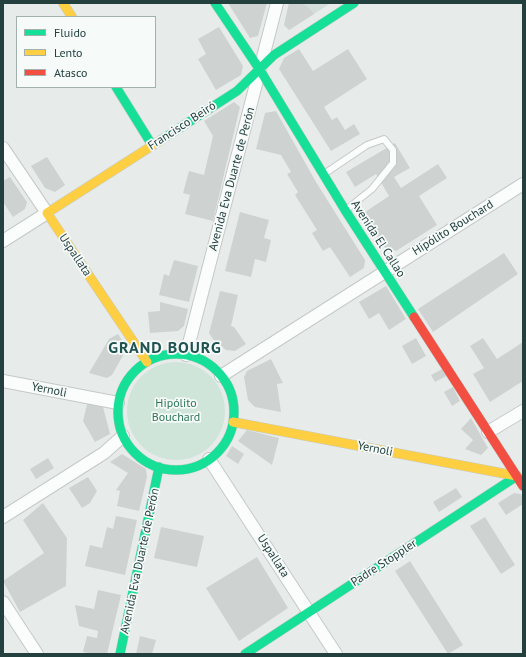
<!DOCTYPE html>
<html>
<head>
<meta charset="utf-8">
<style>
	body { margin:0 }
	#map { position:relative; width:526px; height:657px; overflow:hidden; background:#e7eceb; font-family:"PT Sans",sans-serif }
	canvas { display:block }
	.frame { position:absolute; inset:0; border:4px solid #23403e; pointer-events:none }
	.legend { position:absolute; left:16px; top:16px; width:140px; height:72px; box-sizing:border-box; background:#f6faf9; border:1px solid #a2b0ae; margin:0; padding:5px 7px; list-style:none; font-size:12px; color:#23403e }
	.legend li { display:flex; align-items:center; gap:8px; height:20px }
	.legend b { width:20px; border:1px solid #a2b0ae }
</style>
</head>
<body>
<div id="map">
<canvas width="526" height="657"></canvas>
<div class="frame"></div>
<ul class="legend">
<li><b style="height:5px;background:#16e098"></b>Fluido</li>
<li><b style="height:5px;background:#ffcf43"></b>Lento</li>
<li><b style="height:5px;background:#f24e42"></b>Atasco</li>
</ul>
</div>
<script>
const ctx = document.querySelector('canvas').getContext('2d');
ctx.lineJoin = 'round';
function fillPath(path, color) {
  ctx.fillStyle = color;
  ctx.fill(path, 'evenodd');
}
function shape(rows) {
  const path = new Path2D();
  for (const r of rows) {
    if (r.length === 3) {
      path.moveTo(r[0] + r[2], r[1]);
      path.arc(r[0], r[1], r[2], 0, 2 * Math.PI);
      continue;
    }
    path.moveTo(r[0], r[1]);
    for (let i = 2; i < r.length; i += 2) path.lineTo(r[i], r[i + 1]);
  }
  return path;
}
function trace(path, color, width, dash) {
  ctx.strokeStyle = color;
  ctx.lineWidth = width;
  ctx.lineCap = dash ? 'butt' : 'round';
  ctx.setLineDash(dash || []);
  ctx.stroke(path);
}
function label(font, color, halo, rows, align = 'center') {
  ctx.font = font + ' "PT Sans",sans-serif';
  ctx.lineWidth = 3.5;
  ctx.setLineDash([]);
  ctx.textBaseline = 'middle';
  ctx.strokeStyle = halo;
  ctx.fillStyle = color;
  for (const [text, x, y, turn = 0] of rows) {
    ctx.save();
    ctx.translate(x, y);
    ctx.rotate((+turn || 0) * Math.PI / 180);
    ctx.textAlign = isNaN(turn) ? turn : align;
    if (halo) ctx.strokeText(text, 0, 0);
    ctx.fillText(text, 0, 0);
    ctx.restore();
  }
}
fillPath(shape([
	[289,3,331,3,289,30,284,25]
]), '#d5dddb');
fillPath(shape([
	[176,411,49]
]), '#d0e5da');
fillPath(shape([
	[228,3,267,3,258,36,250,38],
	[289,3,299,3,307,6,314,14,289,30,284,25],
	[219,27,243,66,241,75,216,90,198,59,206,54,198,39],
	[299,49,313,71,348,49,367,79,324,107,332,120,337,117,345,130,354,124,360,134,331,151,279,69,284,58],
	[234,102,240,107,213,221,185,214,190,195,183,193,189,171,204,175,213,136,204,121],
	[276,111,316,182,365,260,364,268,350,277,330,247,323,251,312,233,317,230,295,195,298,192,287,174,291,172,281,155,256,149,265,113],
	[395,143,410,168,394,177,401,188,438,164,447,178,419,196,437,225,396,251,385,248,362,214,389,196,376,174,355,187,346,172],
	[47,157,65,185,55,192,45,188,31,166],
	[10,177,27,202,25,209,13,217,3,202,3,181],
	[240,212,269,220,264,238,271,240,266,262,255,259,251,277,225,271],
	[504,253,518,274,433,332,418,309],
	[174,260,198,266,189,302,159,295,164,274,169,276],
	[386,286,406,319,389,330,379,313,369,319,359,302],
	[220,291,238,295,231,326,234,327,246,344,235,351,226,350,213,339,209,333],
	[160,302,188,309,184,326,178,331,150,333,148,312,160,311],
	[118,334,125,345,125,352,112,375,107,378,89,373,109,339],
	[416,338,426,356,412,364,402,346],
	[483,338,497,359,523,342,523,381,490,402,473,374,484,368,470,346],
	[271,359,283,383,277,384,281,412,255,407,248,400,244,377,247,371],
	[444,368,448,375,435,382,431,375],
	[453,387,460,401,452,406,444,392],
	[88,400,102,403,110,434,95,442,83,421],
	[471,418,488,448,481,455,465,449,473,440,461,429],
	[247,430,279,438,272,465,238,441],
	[232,446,244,454,238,464,226,456],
	[122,454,146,469,147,477,139,511,117,506,120,491,116,490,128,473,110,462],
	[48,458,54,468,36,479,30,469],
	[88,477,97,491,90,503,82,508,69,488],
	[456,488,462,497,439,512,433,502],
	[514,493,521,494,523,498,523,504,506,515,498,503],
	[43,503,67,538,66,586,20,612,3,581,44,553,23,520],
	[116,516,137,520,125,575,85,566,90,545,102,548,107,527,113,529],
	[485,517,515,565,501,574,470,526],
	[161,527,204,536,197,567,154,558],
	[257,557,288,608,239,641,206,588],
	[410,561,463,645,448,654,395,571],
	[98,590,121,595,107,654,93,654,83,652,87,636,97,638,98,631,79,626,75,605,94,609],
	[140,636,156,640,152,654,136,654]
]), '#ced3d2');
const lane = shape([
	[324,174,367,145,384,139,393,150,393,163,372,189,347,209]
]);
const street = shape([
	[3,148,47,213,3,241],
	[186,355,277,3],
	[221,376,523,184],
	[3,381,118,403],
	[488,432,523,411],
	[209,459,336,654],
	[3,517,104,453,123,436],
	[3,602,37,654]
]);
const fast = shape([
	[215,3,260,70,345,210,414,317],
	[116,87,152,145],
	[161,140,237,91,274,55,354,3],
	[176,412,58],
	[120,654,159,467],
	[245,654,517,476]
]);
const slow = shape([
	[63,3,72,17],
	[147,362,47,213,161,140],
	[233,422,517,476]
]);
const jam = shape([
	[414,317,523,486]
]);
trace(lane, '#c4c9c8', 8);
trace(street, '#c4c9c8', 14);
trace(fast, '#c2cac8', 10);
trace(slow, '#c2cac8', 10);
trace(jam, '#c2cac8', 10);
trace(lane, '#fbfcfc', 6);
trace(street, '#fbfcfc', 12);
trace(fast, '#16e098', 9);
trace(slow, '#ffcf43', 9);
trace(jam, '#f24e42', 9);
label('12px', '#23403e', '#f6faf9', [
	["Francisco Beiró",182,126,-33],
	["Avenida Eva Duarte de Perón",232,179,-75],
	["Hipólito Bouchard",453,228,-32],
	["Avenida El Callao",378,239,57],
	["Uspallata",75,255,56],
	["Yernoli",49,390,11],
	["Yernoli",375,449,11],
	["Uspallata",273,556,57],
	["Avenida Eva Duarte de Perón",140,561,-78],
	["Padre Stoppler",384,563,-33]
]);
label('12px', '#2d7857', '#f6faf9', [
	["Hipólito",176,404],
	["Bouchard",176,418]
]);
ctx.letterSpacing = '1px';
label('bold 16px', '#1f5350', '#f6faf9', [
	["GRAND BOURG",165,348]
]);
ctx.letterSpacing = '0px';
</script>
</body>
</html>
